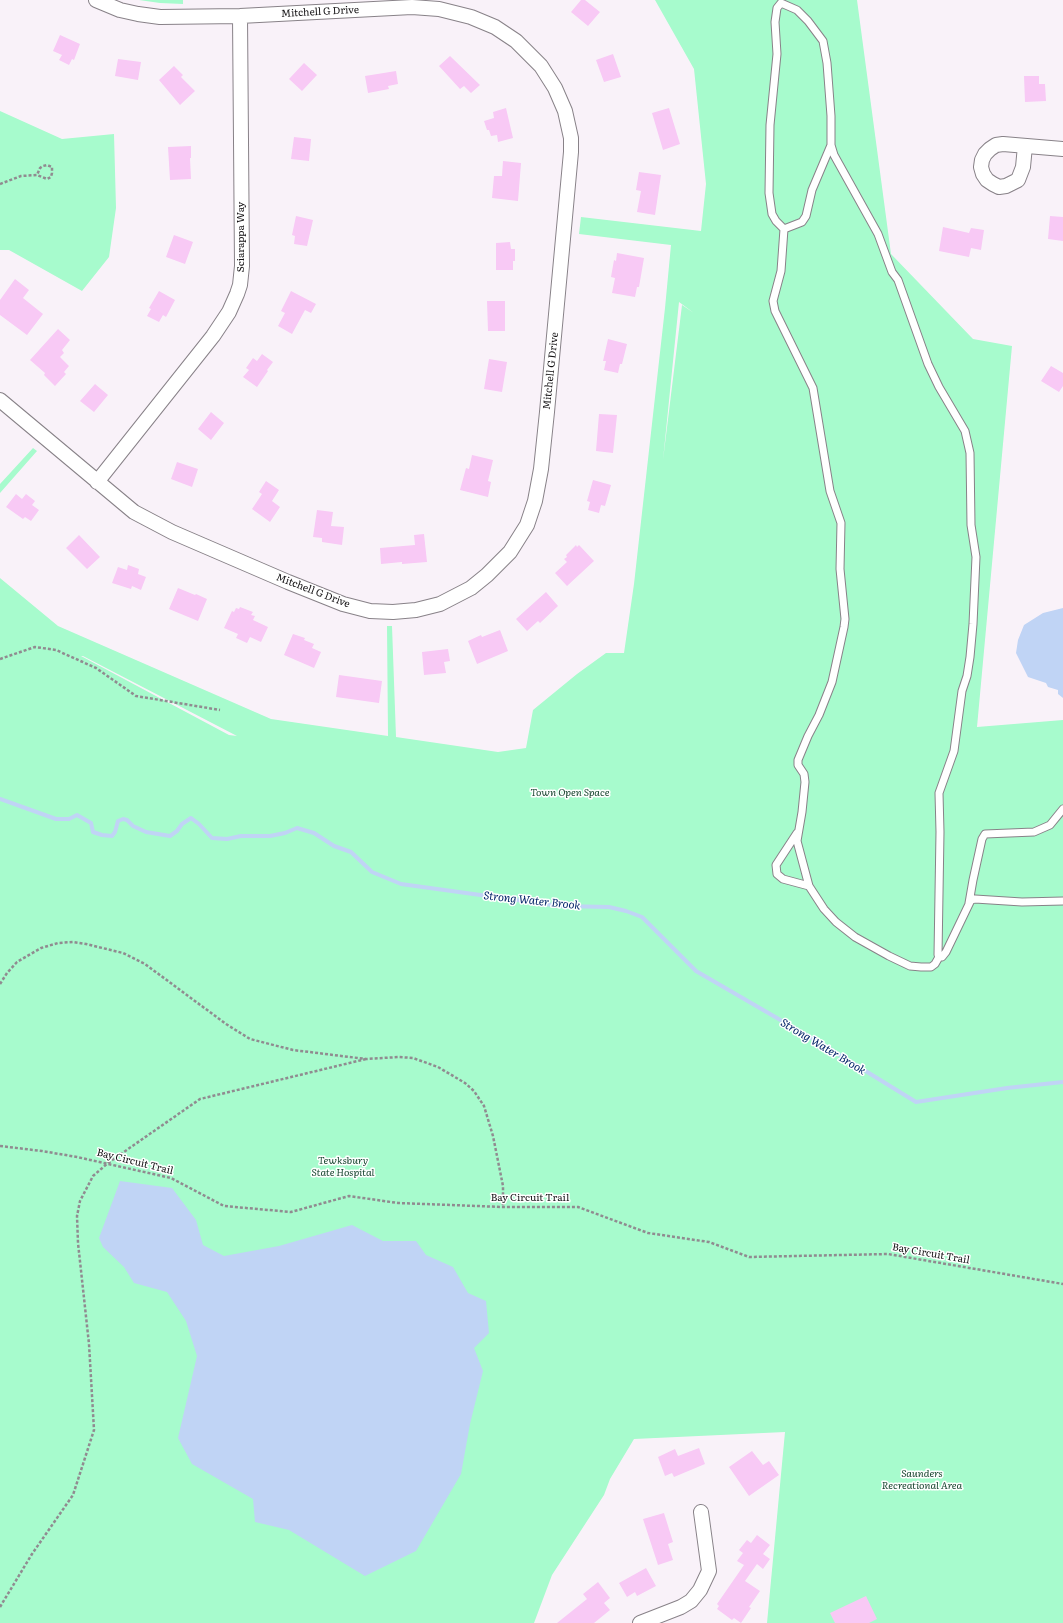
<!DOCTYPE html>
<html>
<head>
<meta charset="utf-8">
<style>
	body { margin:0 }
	canvas { display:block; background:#f9f2f9 }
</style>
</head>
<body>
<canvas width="1063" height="1623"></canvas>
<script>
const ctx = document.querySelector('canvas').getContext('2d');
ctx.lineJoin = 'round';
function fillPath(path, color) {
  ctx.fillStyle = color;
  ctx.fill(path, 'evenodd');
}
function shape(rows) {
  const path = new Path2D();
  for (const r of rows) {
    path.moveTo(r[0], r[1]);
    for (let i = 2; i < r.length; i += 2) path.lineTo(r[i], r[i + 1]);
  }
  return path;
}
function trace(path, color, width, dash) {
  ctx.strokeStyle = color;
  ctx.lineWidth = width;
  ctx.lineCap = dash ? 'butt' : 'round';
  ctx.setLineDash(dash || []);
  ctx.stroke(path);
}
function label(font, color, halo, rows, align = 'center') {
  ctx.font = font + ' Literata,serif';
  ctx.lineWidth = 3;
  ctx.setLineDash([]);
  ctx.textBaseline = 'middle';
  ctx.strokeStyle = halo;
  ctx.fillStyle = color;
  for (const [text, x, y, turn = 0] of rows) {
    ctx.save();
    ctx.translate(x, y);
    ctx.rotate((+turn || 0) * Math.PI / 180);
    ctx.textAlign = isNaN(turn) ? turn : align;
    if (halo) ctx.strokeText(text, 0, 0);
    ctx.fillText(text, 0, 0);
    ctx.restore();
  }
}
fillPath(shape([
	[139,0,183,0,183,4,160,3],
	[655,0,857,0,891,254,973,339,1012,346,977,727,1063,720,1063,1623,767,1623,785,1432,634,1439,610,1479,604,1495,552,1575,534,1623,0,1623,0,578,58,626,271,719,388,736,387,626,392,626,396,737,498,752,526,748,533,710,577,674,606,653,624,653,634,584,665,308,671,245,579,234,581,217,701,231,706,184,694,69],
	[679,302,694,313,682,305,663,460],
	[81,656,83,656,237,736,229,735],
	[0,111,62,139,114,134,116,208,109,257,82,291,9,250,0,250],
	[33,448,37,451,0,493,0,484]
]), '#a7fbcd');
fillPath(shape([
	[1063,608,1063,698,1058,694,1058,690,1048,687,1046,683,1028,677,1016,653,1018,640,1024,625,1043,613],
	[120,1181,172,1188,196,1220,203,1245,224,1256,279,1246,352,1225,383,1241,416,1241,426,1255,453,1267,468,1293,486,1301,489,1333,474,1348,483,1371,470,1424,461,1474,416,1551,365,1576,289,1530,255,1522,253,1499,192,1464,178,1438,197,1356,186,1321,167,1292,134,1283,124,1267,103,1247,99,1238]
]), '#c0d4f5');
trace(shape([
	[0,799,56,819,69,819,77,815,91,823,93,832,102,835,112,836,115,832,118,821,123,819,127,820,133,826,146,832,170,836,177,831,182,824,191,818,199,824,212,838,227,839,241,836,270,836,285,833,297,828,314,833,334,846,351,852,372,872,401,884,560,906,609,907,626,911,642,917,696,971,820,1043,916,1102,1007,1088,1063,1082]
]), '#c0d4f5', 4);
fillPath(shape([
	[581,0,585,0,600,12,588,26,571,12],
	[60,35,80,44,74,60,72,59,69,65,59,60,62,55,53,51],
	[613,54,621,77,604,82,596,60],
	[450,56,480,85,471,93,464,86,460,89,439,66],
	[118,59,141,62,138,80,115,76],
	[304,63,317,75,302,91,289,79],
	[174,66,183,75,181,77,195,91,180,105,159,80],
	[396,71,398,84,388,86,389,89,368,93,365,76],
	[1024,76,1039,76,1039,84,1045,84,1046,101,1025,102],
	[506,108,513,138,498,142,497,135,491,136,489,130,487,130,484,121,494,118,493,112],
	[669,108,680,144,663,150,652,113],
	[294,137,311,139,309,161,291,159],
	[191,146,191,158,190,158,191,179,170,180,168,147],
	[503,161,521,163,518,201,492,198,494,176,502,176],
	[639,172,661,175,655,215,637,212,641,191,636,190],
	[296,216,313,220,307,246,294,244,295,236,292,235],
	[1050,216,1063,217,1063,241,1048,239],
	[943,227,969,233,971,228,984,230,981,250,971,248,969,257,939,251],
	[174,235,193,242,185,264,166,257],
	[510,242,511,249,515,249,515,261,513,261,513,270,496,270,496,243],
	[617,253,644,258,639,287,637,287,635,297,612,293,615,278,611,277,614,260,616,261],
	[15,279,29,290,23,298,43,314,27,335,0,315,0,300],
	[159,291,175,300,166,317,163,315,159,322,147,316,151,309,149,308],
	[291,291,316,304,311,313,305,310,292,334,278,326,285,313,281,311],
	[487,301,505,301,505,331,488,331],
	[58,329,70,340,62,350,64,353,60,357,69,366,64,372,66,374,55,386,44,375,45,373,30,360],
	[608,339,627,344,622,364,620,364,618,373,604,370,606,361,603,361],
	[262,354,273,362,267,370,268,371,257,387,243,377,249,370,246,368,253,358,257,361],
	[489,359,507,362,502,392,484,389],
	[1051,366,1063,373,1063,386,1059,392,1041,381],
	[95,384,108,395,94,412,80,401],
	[211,412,224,423,211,440,198,429],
	[599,414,617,415,613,453,596,451],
	[472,455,493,460,488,481,491,482,488,497,460,490,466,468,469,469],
	[177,462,198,469,192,487,171,479],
	[593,480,611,485,605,506,601,505,599,513,588,510,590,502,587,501],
	[266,481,279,490,272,501,280,507,270,522,252,509,262,494,259,492],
	[16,494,22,499,26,494,35,501,32,505,39,510,31,521,25,517,23,519,6,507],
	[317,510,333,512,331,526,344,527,342,545,322,542,322,538,313,537],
	[424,534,427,562,402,564,402,562,381,564,380,548,415,545,414,535],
	[79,535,100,557,87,569,66,548],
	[576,545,577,547,579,545,594,561,567,586,555,573,567,562,564,559,567,557,566,555],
	[128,565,139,569,138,574,146,577,141,590,132,586,131,589,112,583,118,567,127,570],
	[178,588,195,595,196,594,207,599,198,621,169,609],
	[546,592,558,606,540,623,538,621,527,631,516,619],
	[240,607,253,612,251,615,255,616,253,620,268,627,261,642,250,637,247,643,236,638,238,634,224,628,232,611,234,612,236,608,239,609],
	[500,630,508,651,477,664,468,641,481,635,482,637],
	[293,634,305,638,304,640,314,644,312,648,321,652,314,668,284,655],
	[448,649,450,661,444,662,446,673,424,675,422,652],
	[339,675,382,681,379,703,336,697],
	[699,1448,705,1464,674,1477,672,1473,665,1476,658,1457,675,1449,678,1456],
	[752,1451,763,1465,769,1461,779,1475,749,1496,729,1467],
	[664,1513,673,1542,668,1544,673,1560,658,1565,643,1519],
	[757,1535,770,1545,763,1554,770,1559,763,1569,757,1564,745,1581,760,1591,749,1607,751,1608,741,1623,734,1618,732,1620,717,1609,719,1606,717,1604,744,1565,737,1561,743,1553,739,1550,747,1540,751,1543],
	[646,1568,656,1586,637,1596,635,1592,627,1597,619,1583],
	[598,1582,610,1598,604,1603,610,1610,594,1623,557,1623,587,1599,583,1594],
	[866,1596,877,1619,869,1623,835,1623,830,1613]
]), '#f8c9f5');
const lane = shape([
	[831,145,834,155,878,234,892,272,898,280,928,364,939,387,965,431,970,453,971,525,976,557,973,624,970,657,967,676,962,691,954,751,939,793,940,832,938,955,942,957,946,952,971,900,975,899,1022,902,1063,901],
	[784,229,776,221,772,214,769,193,770,125,777,54,775,22,777,8,781,3,797,10,808,21,823,41,827,63,831,116,831,145,812,190,806,216,802,222,784,229,781,271,773,301,775,311,813,388,830,491,841,523,840,569,845,619,844,627,832,682,819,715,808,736,798,760,798,765,804,774,805,782,802,812,797,841,809,886],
	[797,833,776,865,777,874,783,879,809,886,824,909,836,922,855,937,889,956,910,966,921,967,931,967,935,964,939,957],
	[969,903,973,880,982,839,985,834,1034,832,1050,825,1063,809]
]);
const street = shape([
	[1025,146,1023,167,1018,180,1006,186,999,187,993,184,987,180,983,174,981,167,982,160,985,154,990,149,996,145,1003,144,1063,149],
	[0,400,134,512,172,532,288,582,343,604,370,611,393,612,416,610,440,604,471,588,487,575,510,552,527,525,535,501,541,469,547,412,571,152,571,138,565,111,555,88,541,66,516,41,495,27,471,17,439,9,412,7,240,16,160,17,138,14,120,10,96,0],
	[97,482,213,336,229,312,237,294,240,285,242,266,240,16],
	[640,1623,681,1607,691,1601,700,1590,709,1571,701,1512]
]);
trace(lane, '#888288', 9);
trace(street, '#888288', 16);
trace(shape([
	[0,184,21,176,37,175,47,179,51,177,52,173,52,167,47,165,43,166,40,168,37,175],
	[0,659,35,647,56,650,96,668,136,696,220,710],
	[0,984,7,973,17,962,41,948,58,943,73,942,86,944,123,953,145,964,226,1024,250,1039,293,1050,366,1059,399,1057,413,1058,438,1067,465,1083,474,1091,484,1106,493,1136,503,1186,503,1207],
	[0,1146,42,1151,77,1157,171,1178,224,1206,291,1212,349,1196,398,1203,503,1207,578,1207,648,1233,709,1242,749,1257,888,1254,1063,1284],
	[0,1607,32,1554,73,1495,94,1430,89,1344,78,1243,77,1216,80,1201,93,1176,108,1163,200,1099,366,1059]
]), '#908b90', 2.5, [3, 2]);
trace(lane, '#fff', 7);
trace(street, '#fff', 14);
label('10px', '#121012', '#fff', [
	["Mitchell G Drive",320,12,-3],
	["Sciarappa Way",241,237,-90],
	["Mitchell G Drive",551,371,-84],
	["Mitchell G Drive",313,591,21],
	["Bay Circuit Trail",135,1162,14],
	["Bay Circuit Trail",530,1198],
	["Bay Circuit Trail",931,1254,10]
]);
label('italic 10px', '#16442e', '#fff', [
	["Town Open Space",570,793],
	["Tewksbury",343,1161],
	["State Hospital",343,1173],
	["Saunders",922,1474],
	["Recreational Area",922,1486]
]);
label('italic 11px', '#002267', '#fff', [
	["Strong Water Brook",532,901,6],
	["Strong Water Brook",823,1047,31]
]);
</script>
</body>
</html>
